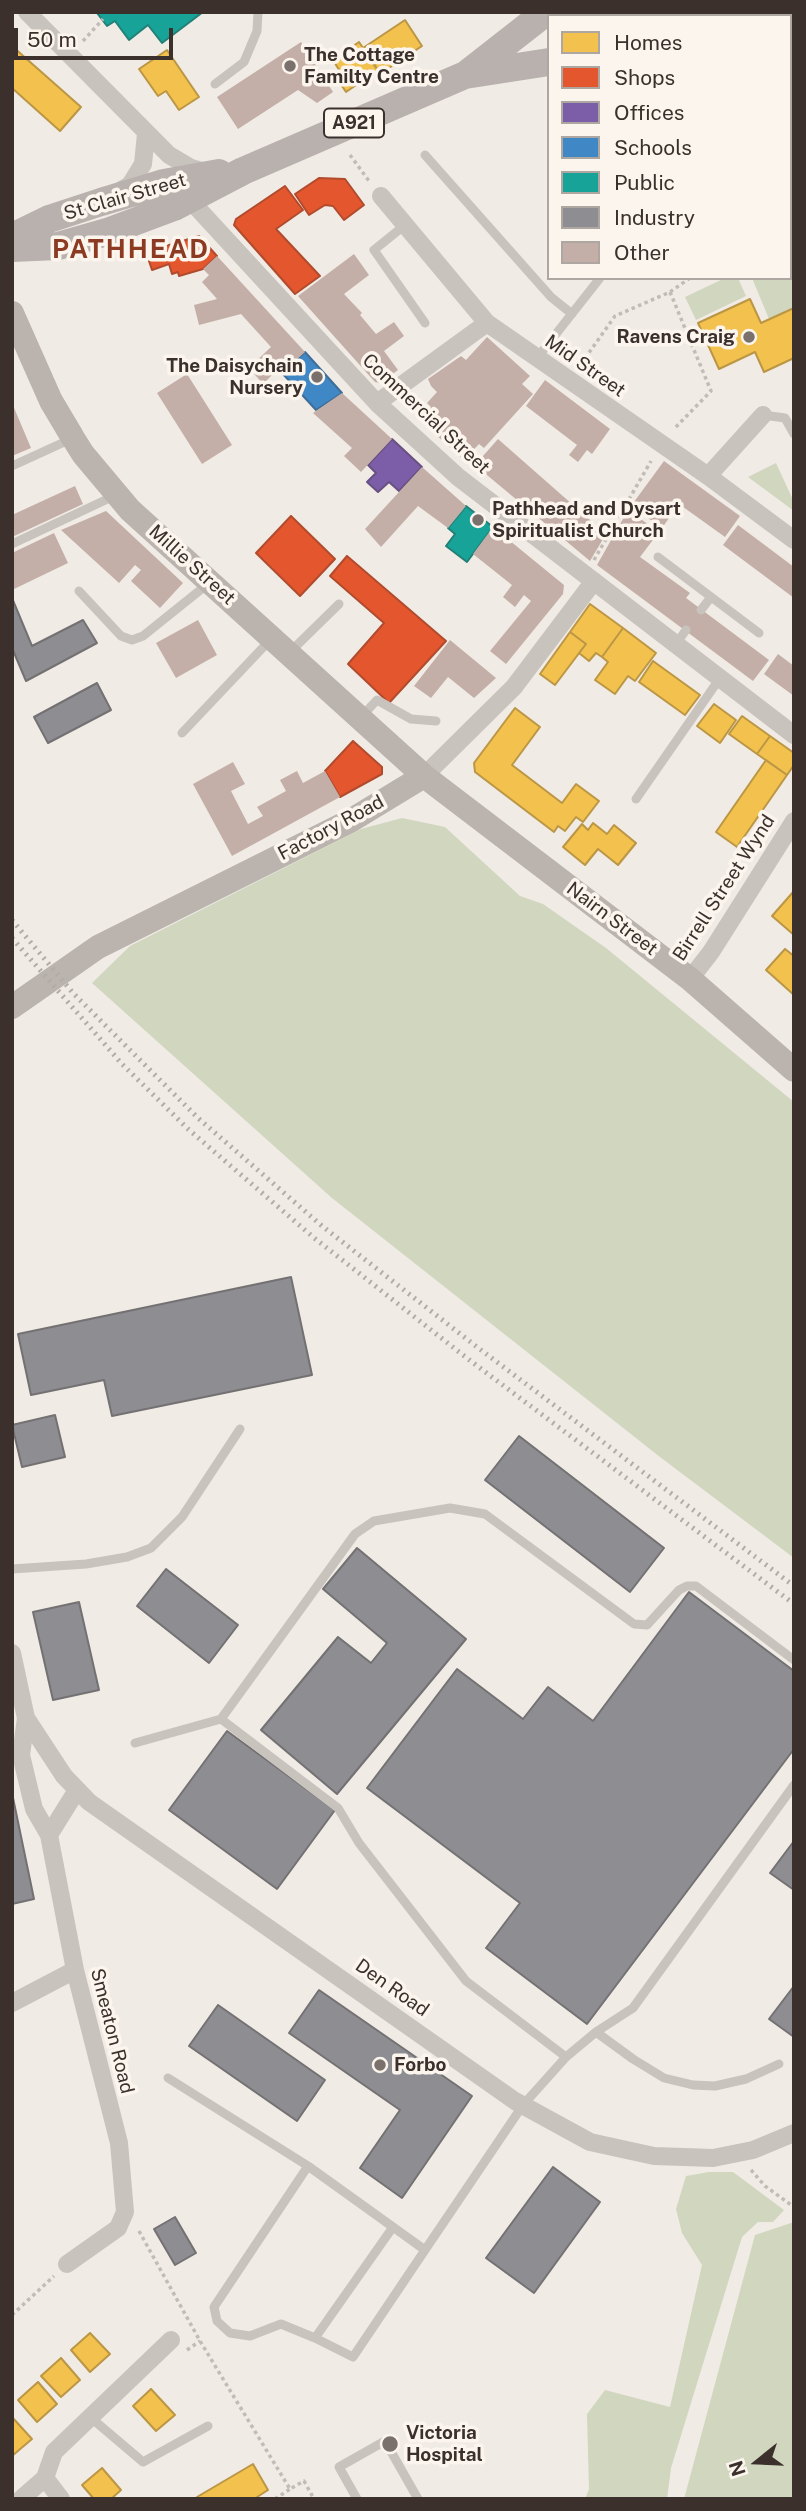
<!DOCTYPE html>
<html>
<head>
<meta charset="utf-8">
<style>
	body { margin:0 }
	#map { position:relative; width:806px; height:2511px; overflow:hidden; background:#f0ebe5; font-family:"Public Sans",sans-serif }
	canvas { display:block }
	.frame { position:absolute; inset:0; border:14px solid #3b302b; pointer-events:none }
	.legend { position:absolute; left:547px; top:14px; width:245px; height:266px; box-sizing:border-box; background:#fbf5ee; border:2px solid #aea6a0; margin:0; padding:9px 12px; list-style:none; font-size:21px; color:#3b302b }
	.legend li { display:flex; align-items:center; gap:14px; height:35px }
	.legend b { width:35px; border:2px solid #aea6a0 }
	.north { position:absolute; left:722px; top:2427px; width:70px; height:70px; -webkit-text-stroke:5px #fbf5ee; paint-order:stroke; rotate:252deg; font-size:19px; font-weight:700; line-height:28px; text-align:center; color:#3b302b }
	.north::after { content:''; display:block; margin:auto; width:24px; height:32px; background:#3b302b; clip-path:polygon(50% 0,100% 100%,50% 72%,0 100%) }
	.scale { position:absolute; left:14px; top:28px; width:159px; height:32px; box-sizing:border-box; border:4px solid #3b302b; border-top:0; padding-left:9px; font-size:21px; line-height:24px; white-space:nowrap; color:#3b302b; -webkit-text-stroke:5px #fbf5ee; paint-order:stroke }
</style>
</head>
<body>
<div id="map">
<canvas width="806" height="2511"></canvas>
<div class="frame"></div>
<ul class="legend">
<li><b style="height:19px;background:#f2c14e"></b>Homes</li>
<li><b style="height:19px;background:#e4572e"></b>Shops</li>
<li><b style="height:19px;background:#7b5ea7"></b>Offices</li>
<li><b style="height:19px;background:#3f88c5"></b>Schools</li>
<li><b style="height:19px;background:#17a398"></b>Public</li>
<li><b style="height:19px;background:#8d8d92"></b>Industry</li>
<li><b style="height:19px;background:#c3afa7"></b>Other</li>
</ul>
<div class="north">N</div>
<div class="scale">50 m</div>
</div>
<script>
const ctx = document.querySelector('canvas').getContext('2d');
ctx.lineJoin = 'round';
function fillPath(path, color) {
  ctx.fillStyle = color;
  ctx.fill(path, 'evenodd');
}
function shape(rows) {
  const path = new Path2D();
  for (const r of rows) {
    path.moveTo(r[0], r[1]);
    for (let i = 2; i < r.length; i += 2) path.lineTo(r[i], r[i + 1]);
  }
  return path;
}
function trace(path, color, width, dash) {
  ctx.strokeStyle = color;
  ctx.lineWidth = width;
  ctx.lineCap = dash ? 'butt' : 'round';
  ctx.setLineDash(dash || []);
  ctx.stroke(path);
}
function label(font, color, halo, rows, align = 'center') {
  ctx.font = font + ' "Public Sans",sans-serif';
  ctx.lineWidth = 7;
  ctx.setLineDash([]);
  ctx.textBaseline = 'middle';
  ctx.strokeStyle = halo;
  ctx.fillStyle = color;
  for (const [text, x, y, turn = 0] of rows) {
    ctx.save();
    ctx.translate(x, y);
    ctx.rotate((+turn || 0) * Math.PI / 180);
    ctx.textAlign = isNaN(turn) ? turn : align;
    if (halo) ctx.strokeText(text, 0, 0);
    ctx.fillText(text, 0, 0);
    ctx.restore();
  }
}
fillPath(shape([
	[790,253,794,260,794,308,769,319,752,278,790,278],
	[725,278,738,278,746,296,696,320,685,297],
	[776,463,794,502,794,511,748,477],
	[402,818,445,827,520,896,543,904,606,948,794,1102,794,1558,660,1457,332,1198,92,983,130,946,361,829],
	[709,2172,733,2172,784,2210,773,2222,758,2222,742,2237,671,2468,667,2499,585,2499,589,2489,587,2414,605,2390,670,2407,702,2265,682,2233,676,2209,686,2176],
	[794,2222,794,2499,684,2499,755,2235]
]), '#d1d6bf');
const homes = shape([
	[716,12,745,12,748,16,719,16,716,12],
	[405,20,422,46,380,74,363,48,405,20],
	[359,42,378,70,346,92,336,77,341,73,333,60,359,42],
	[12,46,81,107,60,131,12,88,12,46],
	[790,49,794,54,794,81,790,84,790,49],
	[167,50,199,97,179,110,166,91,158,96,139,69,167,50],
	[750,299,761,323,794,308,794,358,764,372,755,352,719,369,698,323,750,299],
	[590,604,623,628,602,657,596,653,589,661,579,653,586,644,570,632,590,604],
	[623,628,656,653,635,681,628,676,615,694,595,680,608,662,602,657,623,628],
	[570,632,586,644,555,685,540,674,570,632],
	[653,661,700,695,685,715,639,682,653,661],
	[714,704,736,720,720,743,697,726,714,704],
	[515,708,540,727,512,765,562,803,576,784,599,801,583,822,576,817,565,831,558,826,554,832,475,772,474,763,515,708],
	[742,716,770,736,757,754,729,734,742,716],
	[770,736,794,753,794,765,787,775,757,754,770,736],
	[766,760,787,775,737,847,716,832,766,760],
	[593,823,607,834,614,825,636,843,618,865,598,849,585,865,563,847,582,824,588,830,593,823],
	[794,891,794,935,772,916,794,891],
	[785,949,794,956,794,995,766,970,785,949],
	[90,2333,110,2354,90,2372,71,2350,90,2333],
	[61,2358,80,2380,61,2397,41,2376,61,2358],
	[38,2382,57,2404,37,2422,18,2400,38,2382],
	[151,2389,175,2415,156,2431,133,2406,151,2389],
	[12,2417,32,2439,12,2456,12,2417],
	[253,2464,268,2490,254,2499,198,2499,197,2497,253,2464],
	[102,2468,121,2490,111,2499,94,2499,82,2485,102,2468]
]);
fillPath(homes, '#f2c14e');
trace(homes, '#bb9644', 2);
const shops = shape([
	[319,178,345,179,364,205,344,220,333,206,325,205,309,215,295,194,319,178],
	[285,186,303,210,276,229,320,276,295,294,234,225,236,219,285,186],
	[199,236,217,256,203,269,179,276,178,272,172,274,169,264,152,270,146,252,199,236],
	[291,516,335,559,300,596,256,553,291,516],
	[347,556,446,641,389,703,348,664,384,623,330,576,347,556],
	[353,741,382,767,382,774,340,797,325,771,353,741]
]);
fillPath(shops, '#e4572e');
trace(shops, '#b14b2d', 2);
const offices = shape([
	[392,439,422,467,399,491,389,482,378,492,367,482,376,473,368,465,392,439]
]);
fillPath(offices, '#7b5ea7');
trace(offices, '#685082', 2);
const schools = shape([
	[305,352,342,393,316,410,282,373,305,352]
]);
fillPath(schools, '#3f88c5');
trace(schools, '#3e6e97', 2);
const public = shape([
	[203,12,162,43,148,25,129,40,115,21,107,26,97,13,203,12],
	[466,506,493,527,467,562,446,546,455,534,448,528,466,506]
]);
fillPath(public, '#17a398');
trace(public, '#228077', 2);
const industry = shape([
	[12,598,32,646,83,620,97,643,26,681,12,648,12,598],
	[97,683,111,710,48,743,34,717,97,683],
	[291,1277,312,1375,112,1416,104,1380,31,1395,18,1334,291,1277],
	[55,1415,65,1457,22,1467,12,1425,55,1415],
	[519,1436,664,1548,630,1592,485,1480,519,1436],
	[357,1548,466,1639,337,1794,261,1730,338,1637,371,1663,387,1643,323,1589,357,1548],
	[166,1569,238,1625,209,1663,137,1606,166,1569],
	[689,1592,794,1671,794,1749,587,2024,486,1948,520,1903,367,1788,457,1669,523,1719,548,1687,593,1721,689,1592],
	[79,1602,99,1690,53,1700,33,1612,79,1602],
	[227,1731,335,1810,277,1889,169,1810,227,1731],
	[12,1793,34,1899,12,1904,12,1793],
	[794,1841,794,1890,770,1873,794,1841],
	[794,1986,794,2037,769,2019,794,1986],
	[319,1990,472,2096,402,2198,360,2168,400,2110,289,2033,319,1990],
	[218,2005,325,2080,297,2121,189,2046,218,2005],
	[553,2167,600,2202,534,2293,486,2258,553,2167],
	[175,2217,196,2253,175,2265,154,2229,175,2217]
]);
fillPath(industry, '#8d8d92');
trace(industry, '#747173', 2);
fillPath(shape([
	[301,42,333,92,317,103,298,90,238,129,217,97],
	[354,254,369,275,344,294,362,313,360,315,376,334,394,322,404,336,384,351,398,370,380,383,375,382,298,296],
	[217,256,305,352,282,373,278,369,263,384,249,368,271,347,241,314,199,325,194,305,217,299,202,282,209,275,203,269],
	[487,337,530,376,522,384,533,394,484,448,479,444,464,460,425,425,432,417,426,412,431,407,427,403,437,392,431,386,428,379,461,356,466,360],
	[187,374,232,445,202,464,157,393],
	[545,380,610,429,592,454,587,450,578,462,569,455,577,445,526,406],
	[342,393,392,439,361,472,344,456,352,448,313,413],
	[12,403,31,448,12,456],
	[498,439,606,534,590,561,475,465],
	[664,461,740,516,725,537,679,504,662,528,631,506],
	[422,467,466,506,448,528,418,506,381,547,365,529],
	[75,486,83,504,12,537,12,515],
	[628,510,659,532,640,557,690,593,686,598,769,660,753,681,597,565],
	[106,511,183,583,160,608,131,581,141,570,135,565,119,583,61,530],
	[738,525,794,567,794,598,723,545],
	[493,527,564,585,563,594,506,664,490,651,531,601,524,595,515,607,503,597,512,585,473,554],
	[54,533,68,563,14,589,12,553],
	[198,620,217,655,176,678,156,643],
	[450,640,496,678,474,698,448,677,431,698,414,686],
	[778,654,794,666,794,696,764,674],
	[233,762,245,784,231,791,248,824,263,816,257,807,286,791,280,780,297,771,303,783,325,771,340,797,232,856,193,784]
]), '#c3afa7');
trace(shape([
	[83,41,103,19],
	[350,155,369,181],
	[790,223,794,221],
	[790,231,794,229],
	[790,246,794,253],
	[670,292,711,391,674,429],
	[581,364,615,316,670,292,690,278],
	[594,560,651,461],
	[751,2170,765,2186,794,2207],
	[139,2231,200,2341,290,2489,304,2481,314,2499],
	[12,2315,54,2276],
	[187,2350,200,2341],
	[275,2499,290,2489]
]), '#c2bbb6', 3.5, [3.5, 3.5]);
trace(shape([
	[215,84,244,62,257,31,258,12],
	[425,155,551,297,572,314],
	[405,225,374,250,425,323],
	[537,358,600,278],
	[763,415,785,418,794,434],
	[12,466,71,439],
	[12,544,116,495],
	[658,557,759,633],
	[79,591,121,636,132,640,143,636,209,583],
	[701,610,711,597],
	[676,644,686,630],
	[290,652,339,604],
	[362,716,377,700,411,719,436,721],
	[182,733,271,639],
	[636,799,720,678],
	[12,1569,86,1564,127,1557,151,1548,182,1517,240,1429],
	[221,1719,338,1808,359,1843,466,1981,566,2057],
	[135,1743,221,1719,355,1534,374,1521,450,1508,485,1514,634,1624,647,1625,679,1590,687,1586,696,1586,794,1660],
	[779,2064,746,2079,715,2086,693,2085,664,2078,633,2059,596,2032,633,2008,794,1785],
	[168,2078,308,2166,425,2250,523,2105,566,2057,596,2032],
	[308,2166,214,2307,217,2321,230,2333,250,2336,281,2324,315,2338,353,2357,425,2250],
	[315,2338,393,2227],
	[90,2417,143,2462,208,2426],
	[357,2499,339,2467,385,2441,418,2499]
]), '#c9c3be', 9);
trace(shape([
	[27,12,169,155,191,168,205,172],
	[120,191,130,185,143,164,146,134],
	[381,196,487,323,708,476,794,540],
	[189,199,377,403,458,477,794,735],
	[377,403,487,323],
	[708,476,763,415],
	[424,776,514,687,594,581],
	[690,979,711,952,794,821],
	[12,1653,26,1718,64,1776,89,1802,515,2101,590,2142,654,2156,713,2158,753,2150,794,2133],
	[26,1718,21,1755,34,1809,49,1835],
	[12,2003,75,1970],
	[67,2264,118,2228,125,2212,119,2143,75,1970,49,1835,77,1790],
	[45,2478,61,2499],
	[21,2499,45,2478,54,2452,171,2340]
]), '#c9c3be', 18);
trace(shape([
	[12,313,51,401,73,438,83,454,130,510,424,776,690,979,794,1070],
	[12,1007,98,947,350,821,424,776]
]), '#bab3ae', 24);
trace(shape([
	[570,12,570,16],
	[667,16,668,12],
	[468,73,546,12],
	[790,151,794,155],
	[12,237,49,219,101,202,164,183,219,173],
	[12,248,58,246,107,232,174,207,243,171,465,75,549,62]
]), '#b8b1ad', 28);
trace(shape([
	[12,920,73,993,198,1118,322,1226,477,1347,794,1586],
	[12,938,122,1064,188,1129,313,1237,468,1359,794,1604]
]), '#b1aca8', 5, [2, 5]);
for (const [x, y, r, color] of [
	[290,66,7,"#7a716c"],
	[749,337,7,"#7a716c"],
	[317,377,7,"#7a716c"],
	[478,520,7,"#7a716c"],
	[380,2065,7,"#7a716c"],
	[390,2444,9,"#7a716c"]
]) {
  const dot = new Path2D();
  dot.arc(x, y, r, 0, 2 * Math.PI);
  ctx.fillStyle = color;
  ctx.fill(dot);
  trace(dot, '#fbf5ee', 2.5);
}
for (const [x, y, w] of [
	[354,123,60]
]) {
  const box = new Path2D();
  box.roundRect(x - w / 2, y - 14.5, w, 29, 5);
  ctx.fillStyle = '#fbf5ee';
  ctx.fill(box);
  trace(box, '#3b302b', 2);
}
label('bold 18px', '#3b302b', null, [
	["A921",354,123]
]);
label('bold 19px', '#3b302b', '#fbf5ee', [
	["The Cottage",304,55],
	["Familty Centre",304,77],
	["Ravens Craig",735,337,"right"],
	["The Daisychain",303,366,"right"],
	["Nursery",303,388,"right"],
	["Pathhead and Dysart",492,509],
	["Spiritualist Church",492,531],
	["Forbo",394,2065],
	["Victoria",406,2433],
	["Hospital",406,2455]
], 'left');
label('19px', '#3b302b', '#fbf5ee', [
	["St Clair Street",125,197,-16],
	["Mid Street",585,366,35],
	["Commercial Street",426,414,43],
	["Millie Street",192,565,42],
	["Factory Road",331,828,-28],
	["Birrell Street Wynd",724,888,-57],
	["Nairn Street",612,919,37],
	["Den Road",392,1988,35],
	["Smeaton Road",112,2031,76]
]);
ctx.letterSpacing = '2px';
label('bold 26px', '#8c3b22', '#fbf5ee', [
	["PATHHEAD",131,250]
]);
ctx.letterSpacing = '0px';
</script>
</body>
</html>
